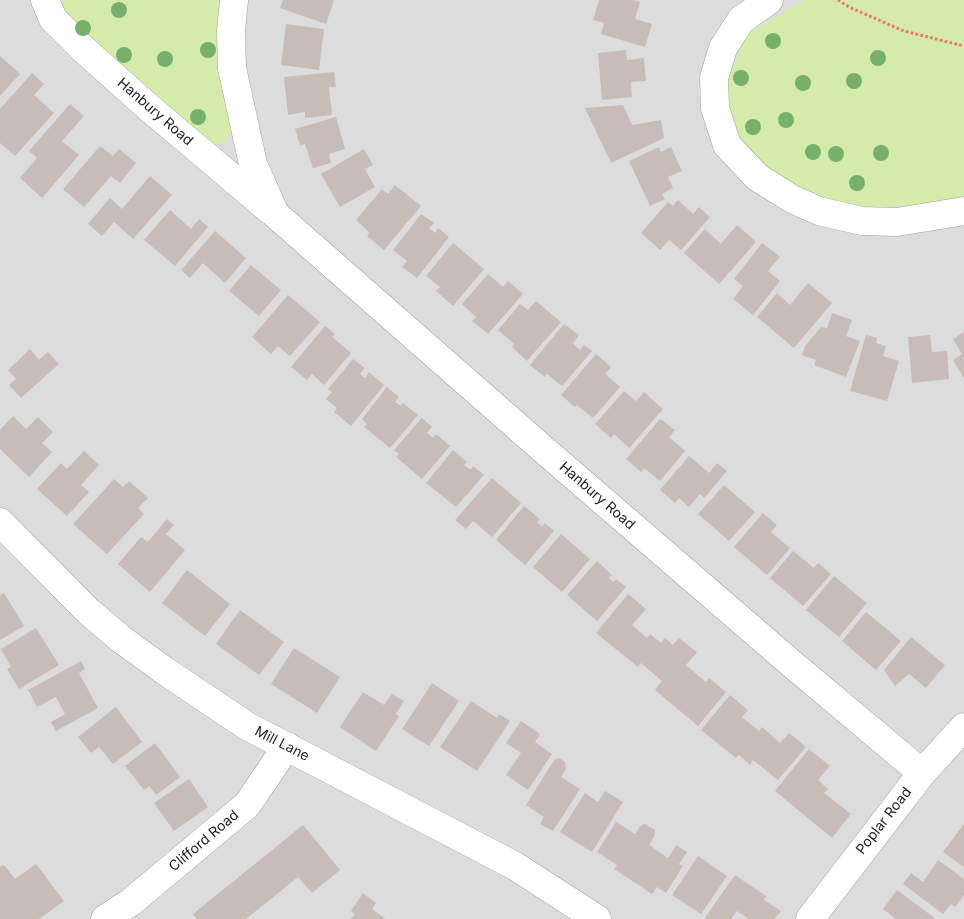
<!DOCTYPE html>
<html>
<head>
<meta charset="utf-8">
<style>
	body { margin:0 }
	canvas { display:block; background:#f0eae5 }
</style>
</head>
<body>
<canvas width="964" height="919"></canvas>
<script>
const ctx = document.querySelector('canvas').getContext('2d');
ctx.lineJoin = 'round';
function fillPath(path, color) {
  ctx.fillStyle = color;
  ctx.fill(path, 'evenodd');
}
function shape(rows) {
  const path = new Path2D();
  for (const r of rows) {
    path.moveTo(r[0], r[1]);
    for (let i = 2; i < r.length; i += 2) path.lineTo(r[i], r[i + 1]);
  }
  return path;
}
function trace(path, color, width, dash) {
  ctx.strokeStyle = color;
  ctx.lineWidth = width;
  ctx.lineCap = dash ? 'butt' : 'round';
  ctx.setLineDash(dash || []);
  ctx.stroke(path);
}
function label(font, color, halo, rows, align = 'center') {
  ctx.font = font + ' Inter,sans-serif';
  ctx.lineWidth = 4;
  ctx.setLineDash([]);
  ctx.textBaseline = 'middle';
  ctx.strokeStyle = halo;
  ctx.fillStyle = color;
  for (const [text, x, y, turn = 0] of rows) {
    ctx.save();
    ctx.translate(x, y);
    ctx.rotate((+turn || 0) * Math.PI / 180);
    ctx.textAlign = isNaN(turn) ? turn : align;
    if (halo) ctx.strokeText(text, 0, 0);
    ctx.fillText(text, 0, 0);
    ctx.restore();
  }
}
fillPath(shape([
	[0,0,964,0,964,919,0,919]
]), '#dddcdc');
fillPath(shape([
	[51,0,225,0,232,132,227,141,213,145,64,19],
	[804,0,964,0,964,197,932,206,869,207,816,198,784,182,749,153,726,118,728,80,746,35]
]), '#d5ebaa');
fillPath(shape([
	[283,0,334,0,326,24,280,8],
	[599,0,633,0,640,2,635,19,652,24,645,47,601,34,604,23,593,20],
	[286,24,324,29,319,70,281,65],
	[626,50,627,60,644,58,646,81,631,82,632,97,602,100,598,53],
	[0,56,20,74,0,96],
	[334,72,336,87,329,87,332,115,305,118,305,112,288,115,284,77],
	[32,73,44,84,34,95,54,113,15,156,0,143,0,109],
	[70,104,84,116,62,141,79,155,42,198,20,178,37,158,29,151],
	[623,105,632,125,661,120,664,138,611,163,585,108],
	[336,117,345,149,329,154,331,163,313,168,305,144,300,145,295,129],
	[100,146,113,156,119,149,136,163,120,183,111,176,84,207,63,189],
	[659,147,661,152,671,147,682,171,668,177,673,188,662,194,665,199,650,206,629,161],
	[364,149,373,165,365,169,375,187,340,207,321,174],
	[150,176,172,195,133,239,114,222,102,236,88,224,110,198,122,209],
	[395,185,421,206,384,250,367,236,370,233,356,220,382,189,388,194],
	[678,200,693,214,699,207,710,217,681,250,669,240,660,250,641,233,668,202,673,206],
	[170,210,191,229,199,219,208,227,175,266,144,240],
	[421,214,434,223,429,228,435,233,438,228,449,237,417,278,402,267,407,261,393,250],
	[737,225,756,242,719,284,684,253,705,229,721,244],
	[215,231,246,258,225,283,203,263,190,278,181,270],
	[453,243,484,269,453,306,436,291,440,287,426,276],
	[762,243,780,257,768,271,780,281,753,315,733,299,743,286,734,279],
	[251,265,281,290,259,316,229,291],
	[488,274,503,287,508,281,523,294,488,334,472,321,476,317,462,304],
	[808,283,832,303,794,348,757,317,777,293,790,305],
	[288,295,320,322,290,356,278,346,271,354,252,337],
	[536,301,561,322,527,361,512,347,514,344,498,330,520,304,528,310],
	[832,313,852,320,846,336,860,341,846,377,814,365,816,360,802,355,805,346,821,327,827,328],
	[564,324,579,335,573,343,580,350,584,345,592,351,562,386,547,374,545,377,530,365],
	[325,326,335,334,332,337,351,353,324,385,312,374,307,380,291,367],
	[964,332,964,378,953,360,962,354,953,339],
	[866,335,877,338,876,343,886,346,883,356,899,361,887,401,850,391],
	[930,335,932,352,947,351,949,379,912,383,908,337],
	[30,349,39,360,48,352,59,364,21,398,9,385,16,379,8,370],
	[596,354,611,367,605,374,620,387,593,418,577,405,575,407,561,395],
	[353,359,365,368,360,374,365,378,369,372,384,385,351,426,334,412,337,408,326,399,332,392,328,389],
	[387,387,399,397,395,402,401,406,403,403,418,415,390,448,364,427,367,424,362,419],
	[624,391,636,401,644,392,663,409,629,448,614,434,611,438,595,424],
	[13,416,26,429,38,417,53,432,42,443,52,452,29,477,0,449,0,430],
	[422,418,432,427,427,433,433,438,436,434,450,446,422,479,396,457,399,454,394,450],
	[660,419,675,430,669,437,685,451,660,481,644,468,641,472,626,459],
	[453,450,467,462,464,465,471,470,473,466,484,475,456,507,426,483],
	[84,451,99,465,81,485,89,492,67,516,37,489,61,463,67,469],
	[689,456,709,473,717,463,727,471,704,498,700,494,689,507,679,498,675,503,660,490],
	[492,478,521,503,492,537,473,521,466,529,455,520],
	[114,479,123,487,129,481,148,498,138,508,144,514,107,554,73,524],
	[724,485,755,512,729,541,698,514],
	[524,506,540,519,537,522,542,527,545,523,554,531,525,565,496,540],
	[763,513,777,525,771,532,790,548,767,575,734,547],
	[167,519,174,525,166,534,185,550,150,592,118,564,141,537,148,542],
	[561,534,590,559,562,592,533,567],
	[793,551,814,568,818,563,831,574,803,606,770,578],
	[597,561,612,575,609,578,613,582,616,579,626,587,597,621,567,595],
	[187,570,230,604,205,636,162,603],
	[834,576,867,603,839,637,806,610],
	[4,593,24,626,0,640,0,595],
	[628,594,646,609,632,625,647,638,650,634,661,643,665,638,673,645,679,638,697,652,686,665,706,682,709,678,726,692,698,726,655,690,662,681,641,663,638,667,596,633],
	[240,610,284,642,259,675,216,644],
	[866,612,901,641,876,670,842,641],
	[36,628,59,665,19,689,7,669,11,667,1,649],
	[911,637,945,665,926,688,909,674,895,686,884,670],
	[294,648,340,677,317,713,271,684],
	[81,661,85,669,79,673,98,708,56,731,51,722,65,714,56,697,37,707,28,690],
	[432,683,459,701,429,746,402,729],
	[363,692,384,705,392,694,404,701,396,714,399,716,376,751,340,727],
	[730,695,748,710,742,717,759,731,762,727,780,743,789,733,806,747,778,780,753,760,750,765,739,755,736,758,701,730],
	[471,701,497,718,499,714,510,721,477,771,440,747],
	[116,707,142,742,113,764,99,747,91,753,78,737],
	[521,721,540,734,535,742,552,754,528,790,506,775,521,753,506,743],
	[155,743,180,777,156,795,149,786,144,790,125,766],
	[809,749,830,766,818,780,828,789,824,793,851,814,832,838,775,791],
	[559,758,565,762,566,769,561,777,580,789,553,831,540,824,544,817,526,805,554,760],
	[189,779,208,807,174,831,154,803],
	[605,791,623,802,592,852,560,832,585,793,598,802],
	[616,822,635,834,640,826,645,824,655,830,654,837,649,845,668,858,676,845,687,852,679,864,683,866,666,893,657,887,652,894,614,869,617,865,597,852],
	[964,824,964,867,943,852],
	[303,825,340,870,312,893,298,877,246,919,197,919,193,914],
	[698,856,727,876,701,914,672,895],
	[938,860,964,879,964,895,955,907,951,904,943,914,903,884,911,873,923,882],
	[36,864,64,901,39,919,0,919,0,867,4,865,15,879],
	[735,875,766,896,764,900,781,911,775,919,749,919,737,911,731,919,704,919],
	[897,890,936,919,896,919,883,909],
	[363,893,376,903,372,909,385,919,351,919,355,914,351,911]
]), '#c8bcb8');
const minor = shape([
	[45,0,53,19,82,48,147,106,270,210],
	[234,0,231,31,232,68,253,164,275,214,544,450,792,664,922,773],
	[769,0,741,20,723,48,714,78,715,108,727,145,757,177,792,199,819,211,862,221,897,222,964,211],
	[0,522,88,611,121,639,165,671,247,726,515,866,597,919],
	[105,919,131,902,247,805,287,746],
	[810,919,922,773,964,727]
]);
trace(minor, '#a3a3a3', 29);
trace(shape([
	[838,0,849,7,904,31,964,46]
]), '#fc6a73', 3, [2.5, 2.5]);
trace(minor, '#fff', 28);
ctx.fillStyle = '#77b06d';
for (const [x, y] of [
	[119,10],
	[83,28],
	[773,41],
	[208,50],
	[124,55],
	[878,58],
	[165,59],
	[741,78],
	[854,81],
	[803,83],
	[198,117],
	[786,120],
	[753,127],
	[813,152],
	[881,153],
	[836,154],
	[857,183]
]) {
  ctx.beginPath();
  ctx.arc(x, y, 8, 0, 2 * Math.PI);
  ctx.fill();
}
label('14px', '#1f1f1f', '#fff', [
	["Hanbury Road",155,112,41],
	["Hanbury Road",597,496,41],
	["Mill Lane",282,744,27],
	["Poplar Road",884,821,-52],
	["Clifford Road",204,841,-40]
]);
</script>
</body>
</html>
